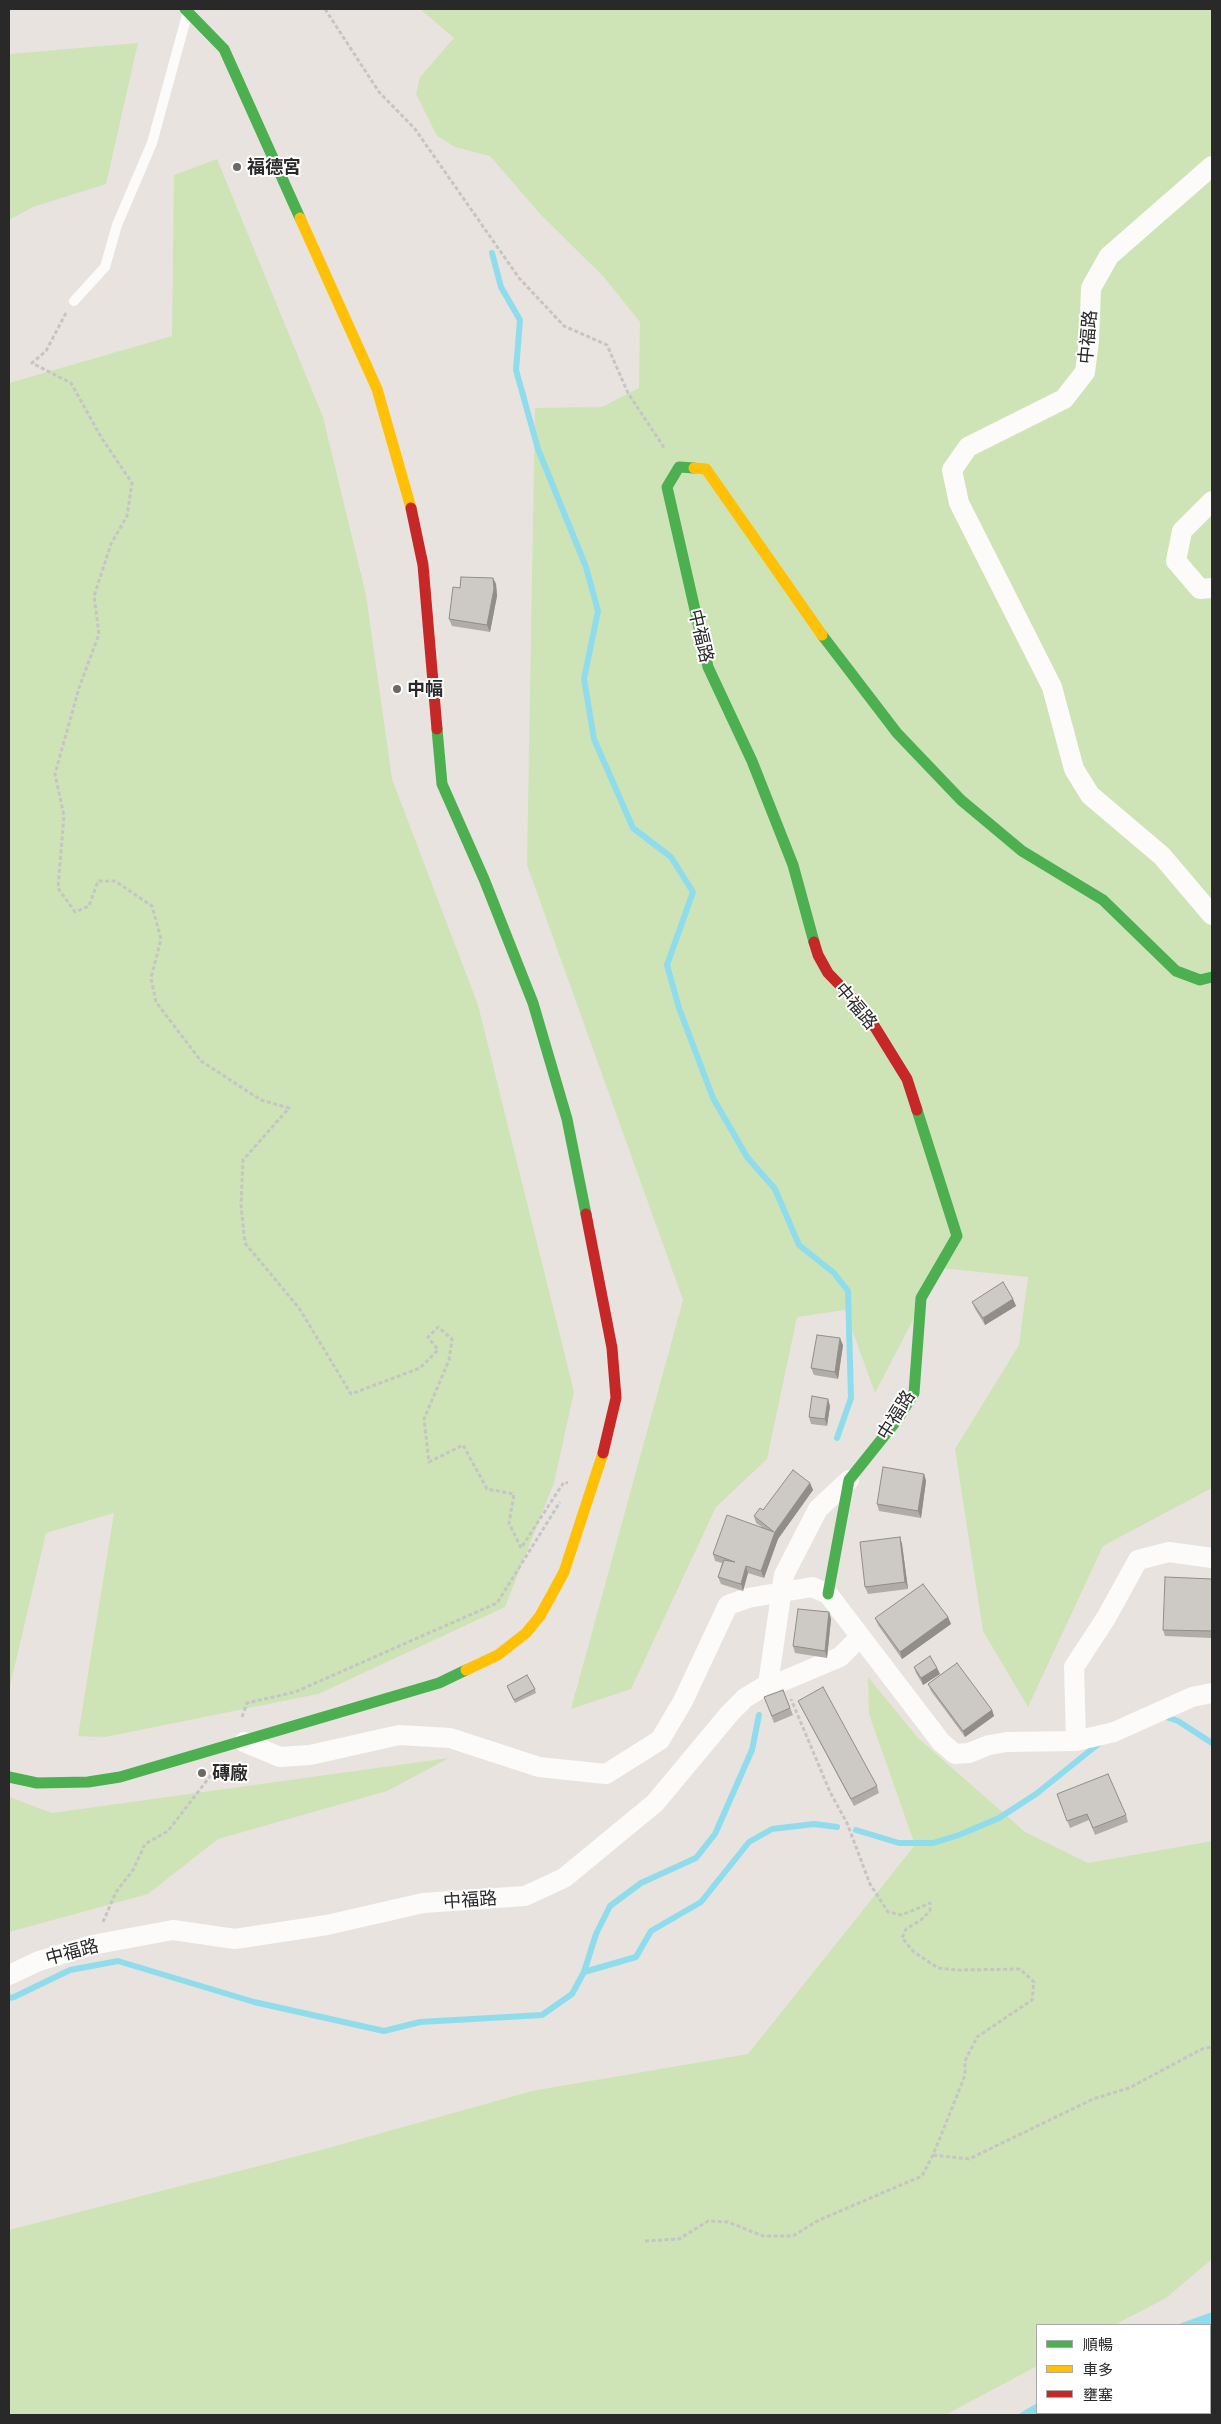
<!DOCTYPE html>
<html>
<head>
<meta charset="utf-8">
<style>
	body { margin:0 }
	#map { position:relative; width:1221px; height:2424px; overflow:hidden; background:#e8e3de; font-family:Commissioner,"Noto Sans TC",sans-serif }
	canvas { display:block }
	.frame { position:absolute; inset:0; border:10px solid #292929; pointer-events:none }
	.legend { position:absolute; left:1036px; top:2324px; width:175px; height:90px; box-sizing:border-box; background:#fff; border:1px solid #a9a9a9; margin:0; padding:6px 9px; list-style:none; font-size:15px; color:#292929 }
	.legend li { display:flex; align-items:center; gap:10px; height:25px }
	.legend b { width:25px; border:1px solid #a9a9a9 }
</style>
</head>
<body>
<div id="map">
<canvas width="1221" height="2424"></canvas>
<div class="frame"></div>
<ul class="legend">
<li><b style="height:6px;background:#4caf50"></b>順暢</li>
<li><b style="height:6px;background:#ffc107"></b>車多</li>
<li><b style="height:6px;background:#c62828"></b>壅塞</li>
</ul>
</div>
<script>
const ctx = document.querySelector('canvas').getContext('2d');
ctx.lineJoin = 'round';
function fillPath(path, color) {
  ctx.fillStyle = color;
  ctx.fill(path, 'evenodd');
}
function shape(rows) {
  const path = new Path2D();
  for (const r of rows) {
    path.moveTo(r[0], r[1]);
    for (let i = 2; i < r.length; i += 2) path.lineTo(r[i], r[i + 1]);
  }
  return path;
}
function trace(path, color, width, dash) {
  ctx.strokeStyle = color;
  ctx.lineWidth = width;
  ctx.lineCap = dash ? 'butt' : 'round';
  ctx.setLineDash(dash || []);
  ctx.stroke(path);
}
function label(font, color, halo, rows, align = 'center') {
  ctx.font = font + ' Commissioner,"Noto Sans TC",sans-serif';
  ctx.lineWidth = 4;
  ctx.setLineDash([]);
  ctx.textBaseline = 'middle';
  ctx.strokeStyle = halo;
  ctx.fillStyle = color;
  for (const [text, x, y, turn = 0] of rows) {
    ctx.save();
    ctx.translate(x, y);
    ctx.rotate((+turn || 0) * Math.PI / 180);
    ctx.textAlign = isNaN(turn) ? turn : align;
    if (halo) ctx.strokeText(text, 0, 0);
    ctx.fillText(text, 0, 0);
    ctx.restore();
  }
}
fillPath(shape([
	[420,9,1212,9,1212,1488,1103,1546,1028,1707,983,1631,955,1449,1019,1345,1028,1277,940,1268,875,1393,845,1310,797,1317,767,1459,716,1507,631,1689,571,1709,683,1300,527,865,535,408,602,407,639,388,640,322,603,276,542,216,490,156,455,147,437,136,416,94,420,77,454,38],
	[138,43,106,184,33,207,9,220,9,54],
	[217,159,323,417,366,595,392,779,478,1005,574,1392,554,1483,505,1607,318,1694,105,1737,78,1736,114,1513,46,1533,9,1690,9,383,172,336,174,175],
	[868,1677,918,1738,1025,1832,1088,1863,1212,1841,1212,2259,1166,2298,1114,2325,1037,2325,1037,2366,945,2415,9,2415,9,2230,321,2150,532,2091,748,2054,915,1845,869,1714],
	[449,1758,387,1791,218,1839,148,1894,9,1932,9,1797,52,1813]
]), '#cee4b6');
fillPath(shape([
	[1212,2312,1212,2380,1210,2381,1210,2325,1176,2325],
	[1037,2403,1037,2413,1152,2413,1148,2415,1017,2415]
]), '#8fddec');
trace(shape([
	[492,253,501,287,520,320,516,370,538,449,586,567,598,611,584,679,594,739,633,828,671,857,693,892,667,965,679,1008,713,1098,747,1157,775,1189,799,1245,834,1273,848,1291,851,1398,837,1438],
	[1163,1716,1178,1721,1212,1743],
	[856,1830,899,1843,933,1843,959,1835,999,1818,1036,1794,1102,1741],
	[584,1972,636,1957,651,1931,701,1902,749,1842,772,1829,814,1824,837,1827],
	[9,1998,14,1997,70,1970,118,1961,254,2002,384,2031,420,2022,542,2015,572,1994,584,1972,596,1934,610,1906,641,1883,696,1858,715,1834,752,1750,759,1715]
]), '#8fddec', 6);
trace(shape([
	[325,9,379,92,415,129,519,278,564,326,607,345,628,393,665,449],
	[66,313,46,351,32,363,71,383,101,437,132,483,127,516,111,544,94,596,99,634,79,688,55,774,64,816,58,888,75,912,89,906,98,881,115,881,152,906,161,939,151,978,156,1002,201,1061,261,1100,289,1108,243,1160,241,1205,245,1243,299,1308,351,1394,420,1368,438,1350,428,1337,438,1327,452,1339,449,1360,424,1419,429,1462,463,1445,487,1489,514,1494,509,1523,521,1548,564,1482,568,1483],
	[242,1717,247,1703,295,1692,497,1603,560,1502],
	[103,1922,116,1892,133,1870,145,1844,168,1831,211,1775],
	[933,2155,969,2159,1093,2099,1129,2088,1202,2049,1212,2047],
	[645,2241,679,2239,708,2221,728,2222,763,2236,793,2236,817,2221,922,2176,933,2155,958,2093,965,2075,965,2061,977,2037,1032,2000,1034,1982,1020,1969,958,1970,938,1968,914,1952,902,1938,906,1929,921,1920,930,1911,930,1903,902,1915,888,1912,870,1884,847,1823,830,1792,791,1699]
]), '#c6c5c5', 3, [4, 2.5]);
trace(shape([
	[74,301,105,267,117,225,152,143,187,15]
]), '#fcfbfa', 10);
trace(shape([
	[1212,166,1109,256,1091,288,1089,341,1085,372,1064,399,968,447,952,470,959,503,1052,687,1074,769,1090,795,1162,856,1212,915],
	[1212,501,1182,531,1176,561,1200,589,1212,588],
	[768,1684,783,1681,840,1657,860,1637],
	[1076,1741,1074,1667,1106,1618,1138,1560,1169,1552,1212,1558],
	[244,1742,280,1757,310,1755,399,1735,450,1738,539,1767,606,1774,660,1740,683,1701,728,1605,748,1598,812,1587,828,1594,941,1742,955,1754,969,1753,989,1745,1007,1742,1076,1741,1114,1732,1192,1697,1212,1693],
	[9,1975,39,1961,92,1945,173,1930,235,1939,327,1925,423,1903,525,1896,564,1878,655,1803,730,1713,745,1698,768,1684,784,1575,818,1509,849,1480]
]), '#fcfbfa', 20);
trace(shape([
	[185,9,224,49,300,218],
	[694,468,679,467,667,487,708,667,752,761,793,865,814,942],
	[822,635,897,733,961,800,1022,851,1103,900,1176,971,1200,980,1212,977],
	[437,729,442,784,484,879,533,1003,567,1119,586,1214],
	[828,1594,849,1480,897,1420,914,1393,921,1298,957,1236,917,1110],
	[9,1777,37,1783,88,1782,120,1777,439,1683,466,1670]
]), '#4caf50', 11);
trace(shape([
	[300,218,377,389,411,508],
	[694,468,706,469,822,635],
	[466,1670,498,1655,526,1633,540,1616,564,1572,603,1453]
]), '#ffc107', 11);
trace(shape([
	[411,508,423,565,437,729],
	[814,942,818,955,828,973,865,1011,907,1079,917,1110],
	[586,1214,612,1348,616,1398,603,1453]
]), '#c62828', 11);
fillPath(shape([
	[493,578,496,584,497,596,490,632,452,626,449,619,460,588],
	[1013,1299,1016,1306,985,1325,975,1309,972,1302],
	[843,1345,838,1379,814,1375,811,1368],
	[830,1406,827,1426,811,1424,809,1417],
	[924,1474,926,1481,921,1518,879,1511,877,1504],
	[810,1483,813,1490,778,1539,764,1578,748,1573,743,1591,721,1584,718,1577,722,1563,715,1561,713,1554,762,1527,756,1523,754,1516],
	[900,1537,902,1544,908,1589,868,1594,865,1587],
	[1212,1579,1212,1638,1165,1636,1163,1630],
	[829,1612,831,1619,827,1658,795,1653,793,1646],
	[948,1617,951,1624,902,1659,878,1625,875,1618],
	[914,1667,937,1668,940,1674,923,1685,916,1673],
	[928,1684,992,1710,994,1716,965,1737,931,1691],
	[507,1686,535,1689,536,1693,515,1703],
	[783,1690,793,1715,774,1723,764,1697],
	[798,1701,877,1786,879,1793,854,1806,801,1707],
	[1057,1794,1126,1815,1128,1822,1095,1835,1089,1820,1070,1828]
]), '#b0ada9');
fillPath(shape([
	[493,578,496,584,497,596,490,632,487,625],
	[1013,1299,1016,1306,985,1325,983,1318],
	[840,1338,843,1345,838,1379,835,1372],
	[828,1399,830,1406,827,1426,825,1419],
	[924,1474,926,1481,921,1518,918,1511],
	[810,1483,813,1490,778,1539,764,1578,761,1571,775,1532],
	[900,1537,902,1544,908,1589,905,1582],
	[746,1566,748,1573,743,1591,741,1584],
	[829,1612,831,1619,827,1658,825,1651],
	[948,1617,951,1624,902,1659,900,1652],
	[937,1668,940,1674,923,1685,921,1678],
	[992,1710,994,1716,965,1737,963,1731]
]), '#908d8a');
const building = shape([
	[461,577,493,578,494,589,487,625,449,619,453,587,460,588,461,577],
	[1003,1282,1013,1299,983,1318,972,1302,1003,1282],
	[817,1335,840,1338,835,1372,811,1368,817,1335],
	[812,1396,828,1399,825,1419,809,1417,812,1396],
	[883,1467,924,1474,918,1511,877,1504,883,1467],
	[793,1470,810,1483,775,1532,761,1571,746,1566,741,1584,718,1577,724,1560,735,1562,713,1554,727,1515,774,1532,754,1516,760,1508,763,1510,793,1470],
	[900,1537,905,1582,865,1587,860,1542,900,1537],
	[1165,1577,1212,1579,1212,1631,1163,1630,1165,1577],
	[923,1584,948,1617,900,1652,875,1618,923,1584],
	[798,1609,829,1612,825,1651,793,1646,798,1609],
	[930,1656,937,1668,921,1678,914,1667,930,1656],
	[957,1663,992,1710,963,1731,928,1684,957,1663],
	[527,1675,535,1689,514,1700,507,1686,527,1675],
	[823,1687,877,1786,851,1799,798,1701,823,1687],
	[783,1690,790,1708,772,1716,764,1697,783,1690],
	[1108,1774,1126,1815,1093,1828,1087,1814,1067,1821,1057,1794,1108,1774]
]);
fillPath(building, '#cdc9c5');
trace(building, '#908d8a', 1);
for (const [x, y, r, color] of [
	[237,167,5,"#6c6a68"],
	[397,689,5,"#6c6a68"],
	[202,1773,5,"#6c6a68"]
]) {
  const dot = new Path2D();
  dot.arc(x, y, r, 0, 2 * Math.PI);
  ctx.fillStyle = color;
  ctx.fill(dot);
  trace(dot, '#fff', 2);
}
label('bold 18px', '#292929', '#fff', [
	["福德宮",247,167],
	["中幅",407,689],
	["磚廠",212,1773]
], 'left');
label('18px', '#292929', '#fff', [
	["中福路",1088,337,-85],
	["中福路",701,636,77],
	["中福路",856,1006,50],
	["中福路",896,1415,-58],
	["中福路",470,1900,-4],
	["中福路",72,1952,-15]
]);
</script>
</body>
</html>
